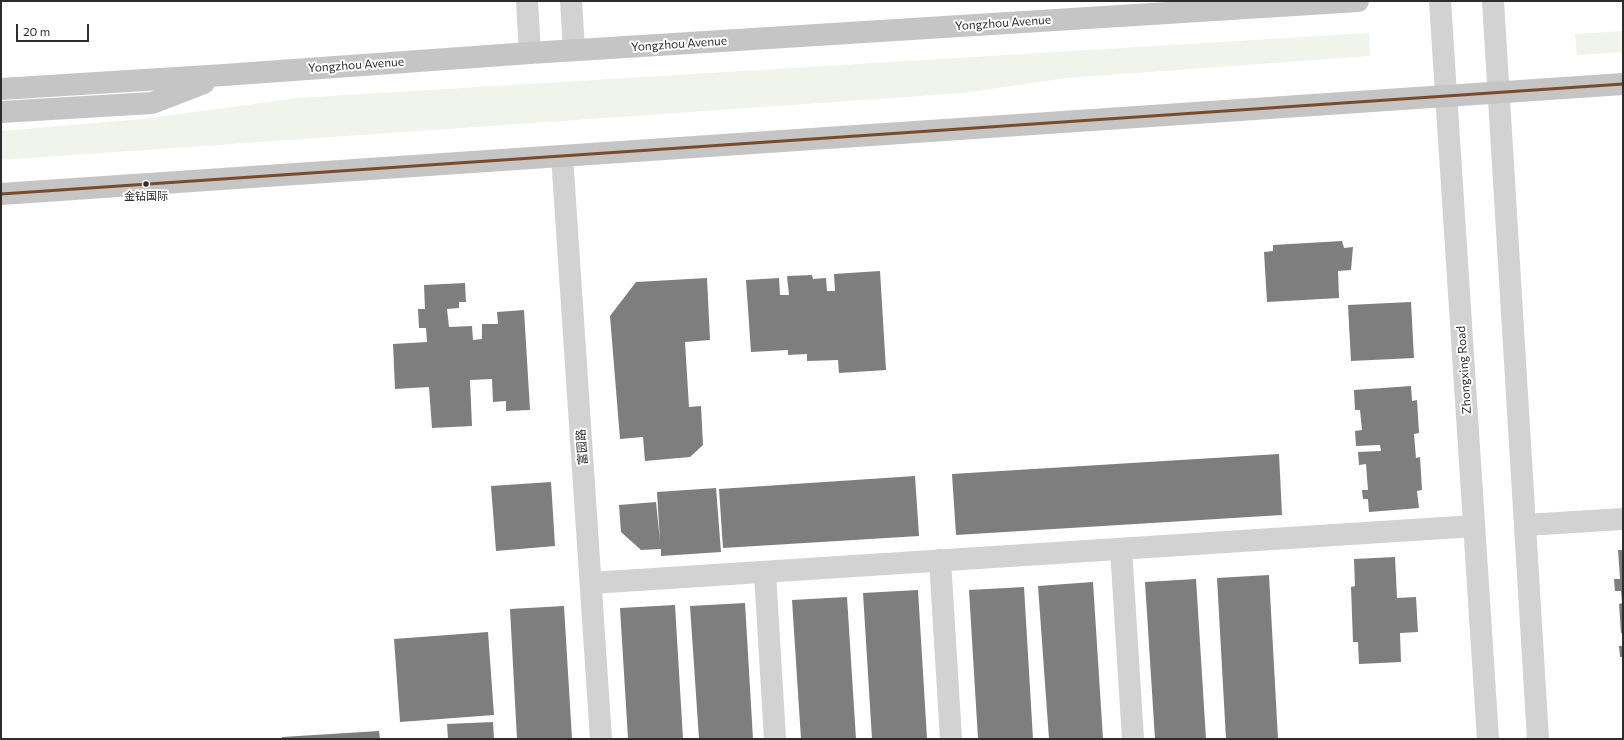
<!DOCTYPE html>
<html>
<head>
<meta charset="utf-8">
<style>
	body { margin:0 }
	#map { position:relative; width:1624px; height:740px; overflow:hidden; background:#fff; font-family:Commissioner,sans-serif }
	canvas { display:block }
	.frame { position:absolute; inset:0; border:2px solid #2d2d2d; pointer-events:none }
	.scale { position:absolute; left:16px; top:24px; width:73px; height:18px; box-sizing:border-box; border:2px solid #2d2d2d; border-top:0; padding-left:5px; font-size:12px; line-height:14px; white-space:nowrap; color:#2d2d2d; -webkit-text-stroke:3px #fff; paint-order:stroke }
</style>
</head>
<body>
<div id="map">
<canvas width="1624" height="740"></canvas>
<div class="frame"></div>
<div class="scale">20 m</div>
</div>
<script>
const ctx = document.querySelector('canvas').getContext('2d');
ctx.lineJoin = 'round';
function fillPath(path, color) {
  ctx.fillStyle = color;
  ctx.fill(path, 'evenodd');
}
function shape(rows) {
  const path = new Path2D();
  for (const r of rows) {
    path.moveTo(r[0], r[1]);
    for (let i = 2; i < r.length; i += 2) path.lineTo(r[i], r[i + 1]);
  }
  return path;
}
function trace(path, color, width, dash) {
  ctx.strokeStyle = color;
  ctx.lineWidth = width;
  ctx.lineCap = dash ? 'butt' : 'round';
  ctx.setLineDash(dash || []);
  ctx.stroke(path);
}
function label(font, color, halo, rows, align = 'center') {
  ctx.font = font + ' Commissioner,"Noto Sans SC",sans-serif';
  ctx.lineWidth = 4;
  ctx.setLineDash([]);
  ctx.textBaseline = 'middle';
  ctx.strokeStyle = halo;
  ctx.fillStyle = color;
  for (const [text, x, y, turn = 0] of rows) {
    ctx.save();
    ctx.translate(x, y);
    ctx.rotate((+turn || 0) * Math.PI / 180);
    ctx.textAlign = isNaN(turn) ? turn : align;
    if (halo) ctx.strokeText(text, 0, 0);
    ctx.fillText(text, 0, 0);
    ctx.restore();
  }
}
fillPath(shape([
	[1623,31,1623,52,1577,55,1575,34],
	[1369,33,1370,56,1066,78,963,93,1,160,1,131,143,119,298,98]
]), '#f0f4eb');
fillPath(shape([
	[1342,241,1344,248,1353,247,1351,270,1338,271,1339,298,1267,302,1264,252,1273,251,1273,245],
	[880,271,886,370,839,373,838,360,807,361,807,354,788,355,788,350,751,352,746,280,779,278,780,295,789,295,787,276,812,275,813,279,826,278,827,291,835,291,834,274],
	[707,278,710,340,685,342,689,407,701,406,703,445,690,457,645,461,643,437,620,439,610,316,636,282],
	[465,283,466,302,459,302,459,308,447,309,449,327,472,326,473,340,482,339,482,324,498,324,497,312,524,310,530,410,506,411,506,401,493,402,492,379,470,380,472,426,432,428,429,387,395,389,393,344,427,342,426,328,419,328,418,309,425,309,424,285],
	[1411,302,1414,358,1351,361,1348,305],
	[1411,386,1412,401,1417,400,1419,433,1414,434,1416,458,1420,457,1422,490,1417,491,1419,508,1369,512,1368,499,1363,499,1362,490,1368,490,1366,464,1359,465,1358,452,1381,451,1380,445,1356,446,1355,431,1362,430,1360,410,1355,410,1354,390],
	[1279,454,1282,515,956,535,952,474],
	[915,476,919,536,723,548,719,489],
	[551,482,555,546,496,551,491,486],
	[716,488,721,552,661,556,661,549,641,550,621,532,619,505,656,502,660,541,657,492],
	[1618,550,1623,550,1623,633,1621,633,1619,604,1622,603,1621,591,1615,591,1614,579,1620,579],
	[1395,557,1397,598,1416,597,1418,632,1400,633,1401,662,1359,664,1358,642,1353,642,1351,587,1355,586,1354,559],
	[1269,575,1278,739,1226,739,1217,578],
	[1196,579,1206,739,1155,739,1145,582],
	[1093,582,1103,739,1049,739,1038,586],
	[1024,587,1033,739,978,739,969,590],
	[918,590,927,739,872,739,863,593],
	[847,597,856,739,801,739,792,600],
	[745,603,753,739,699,739,690,606],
	[675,605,683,739,628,739,620,608],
	[564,606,572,739,517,739,510,609],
	[488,632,494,715,400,722,394,639],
	[1619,646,1623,646,1623,657,1620,657],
	[493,722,494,739,448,739,447,724],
	[379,731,380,739,282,739,282,737]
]), '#7e7e7e');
trace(shape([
	[562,156,601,739],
	[1525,525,1623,519],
	[1121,549,1133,739],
	[940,560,951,739],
	[765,573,775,739],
	[591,583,1474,526]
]), '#d2d2d2', 22);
trace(shape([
	[527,1,530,53],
	[571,1,574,50],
	[1440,1,1488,739],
	[1493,1,1538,739]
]), '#d2d2d2', 22);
trace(shape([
	[1,89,224,75,530,53,1358,1],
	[1,112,152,103,204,83],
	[1,194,1623,84]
]), '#c5c5c5', 22);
trace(shape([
	[1,194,1623,84]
]), '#7a4b2a', 3);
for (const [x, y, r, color] of [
	[146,184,3.5,"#2d2d2d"]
]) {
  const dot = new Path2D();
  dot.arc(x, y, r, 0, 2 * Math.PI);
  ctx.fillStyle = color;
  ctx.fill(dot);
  trace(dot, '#fff', 1.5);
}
label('11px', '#2d2d2d', '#fff', [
	["金钻国际",146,196]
]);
label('12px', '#2d2d2d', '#fff', [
	["Yongzhou Avenue",1003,23,-4],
	["Yongzhou Avenue",679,44,-4],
	["Yongzhou Avenue",356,65,-4],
	["Zhongxing Road",1464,370,-94],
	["富园路",582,447,-94]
]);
</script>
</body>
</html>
